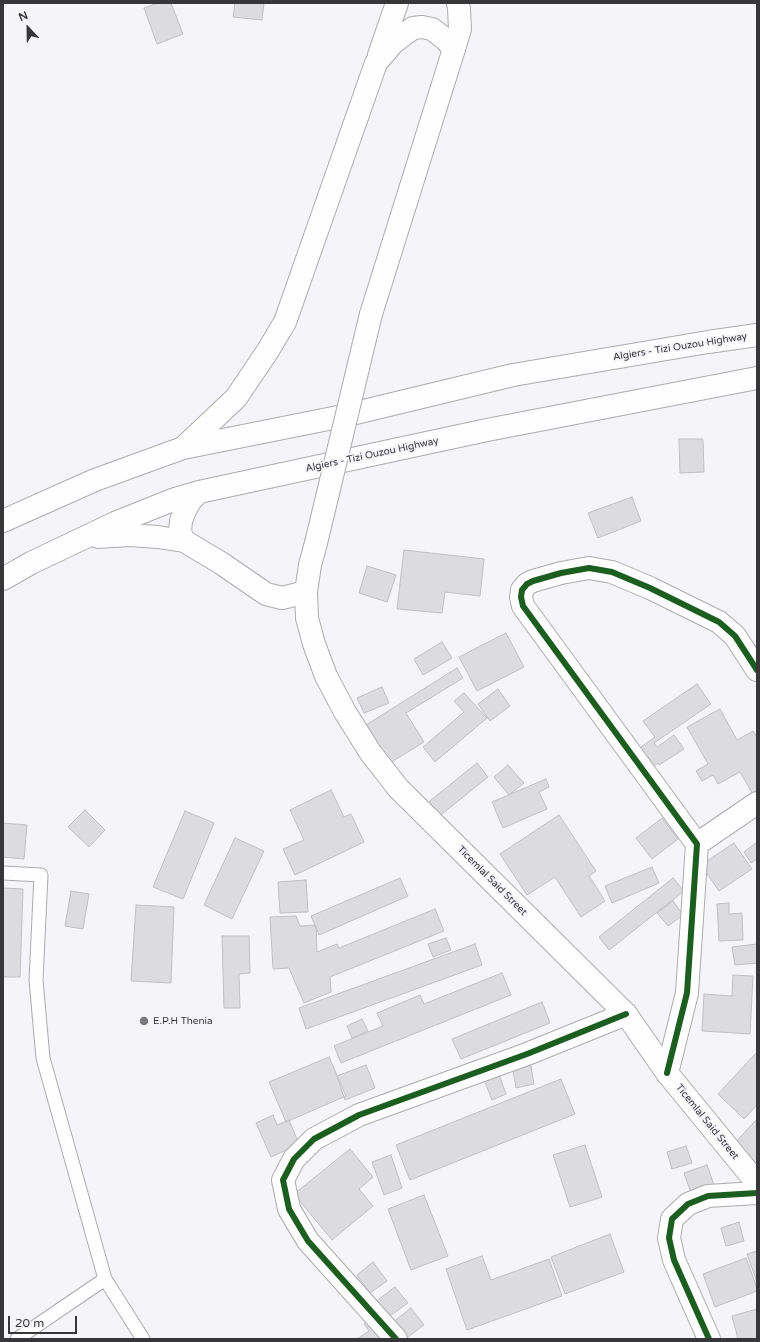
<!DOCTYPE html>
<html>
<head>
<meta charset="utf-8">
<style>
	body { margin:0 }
	#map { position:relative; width:760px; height:1342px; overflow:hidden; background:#f5f5f9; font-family:"Varela Round",sans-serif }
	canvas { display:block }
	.frame { position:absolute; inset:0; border:4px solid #373739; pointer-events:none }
	.north { position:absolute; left:8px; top:8px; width:40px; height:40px; -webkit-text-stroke:3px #f4f4fa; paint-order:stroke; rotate:338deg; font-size:11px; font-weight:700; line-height:16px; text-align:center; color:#373739 }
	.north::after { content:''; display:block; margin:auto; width:14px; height:18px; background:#373739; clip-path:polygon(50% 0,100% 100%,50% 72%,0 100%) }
	.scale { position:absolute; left:8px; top:1316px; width:69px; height:18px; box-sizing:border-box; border:2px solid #373739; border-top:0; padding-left:5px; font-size:12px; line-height:14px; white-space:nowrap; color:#373739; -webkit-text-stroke:3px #f4f4fa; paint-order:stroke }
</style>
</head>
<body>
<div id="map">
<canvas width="760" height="1342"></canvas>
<div class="frame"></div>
<div class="north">N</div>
<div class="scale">20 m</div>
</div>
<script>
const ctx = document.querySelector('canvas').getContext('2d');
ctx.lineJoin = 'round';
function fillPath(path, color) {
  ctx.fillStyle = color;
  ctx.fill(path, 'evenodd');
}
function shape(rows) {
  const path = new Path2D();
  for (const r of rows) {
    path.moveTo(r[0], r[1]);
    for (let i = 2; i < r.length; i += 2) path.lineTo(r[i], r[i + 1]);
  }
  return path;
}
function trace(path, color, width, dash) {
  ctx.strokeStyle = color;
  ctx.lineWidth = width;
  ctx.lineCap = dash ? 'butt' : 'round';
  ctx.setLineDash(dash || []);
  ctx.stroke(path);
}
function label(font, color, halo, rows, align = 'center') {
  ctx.font = font + ' "Varela Round",sans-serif';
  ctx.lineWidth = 3.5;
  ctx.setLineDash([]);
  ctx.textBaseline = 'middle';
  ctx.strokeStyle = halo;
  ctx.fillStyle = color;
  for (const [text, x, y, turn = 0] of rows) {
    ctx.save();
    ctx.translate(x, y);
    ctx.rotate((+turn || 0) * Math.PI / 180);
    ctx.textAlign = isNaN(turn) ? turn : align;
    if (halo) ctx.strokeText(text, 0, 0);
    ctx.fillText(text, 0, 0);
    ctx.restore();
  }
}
const building = shape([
	[158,3,171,3,183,34,157,44,144,8,158,3],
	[235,3,264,3,262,20,233,17,235,3],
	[679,439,703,439,704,472,680,473,679,439],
	[632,497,641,521,598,538,588,513,632,497],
	[404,550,484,559,480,596,445,592,442,613,397,609,404,550],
	[367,566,396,575,387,602,359,593,367,566],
	[506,633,524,667,477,691,459,657,506,633],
	[442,642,452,658,423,675,414,659,442,642],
	[457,668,463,678,406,713,424,742,390,763,366,725,457,668],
	[697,684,711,704,654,743,657,747,674,735,684,749,659,765,658,763,650,769,637,750,655,737,643,721,697,684],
	[382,687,389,703,364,713,357,698,382,687],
	[498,689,510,706,490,721,478,704,498,689],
	[464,693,487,718,435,762,423,747,464,712,454,701,464,693],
	[720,709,737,740,753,731,757,737,757,797,755,798,740,772,718,784,713,775,702,781,696,771,708,764,687,727,720,709],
	[477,763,488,777,437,818,426,804,477,763],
	[508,765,524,783,509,795,494,777,508,765],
	[546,779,549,787,539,792,547,809,503,828,492,802,546,779],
	[331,790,344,817,351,814,364,842,295,875,283,849,304,840,290,810,331,790],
	[85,810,105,830,89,847,68,827,85,810],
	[185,811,214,823,183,899,153,887,185,811],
	[559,815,596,871,589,876,605,901,581,917,555,877,527,895,500,854,559,815],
	[662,818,678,839,652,859,636,838,662,818],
	[3,823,27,825,24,859,3,857,3,823],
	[235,838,264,851,232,919,204,905,235,838],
	[757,842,757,859,751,863,744,852,757,842],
	[734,843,752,869,719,891,701,865,734,843],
	[652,867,659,883,612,903,605,886,652,867],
	[400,878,408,896,319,935,311,916,400,878],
	[673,878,684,891,609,950,599,937,673,878],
	[306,880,308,912,280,913,278,882,306,880],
	[3,888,23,889,20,977,3,977,3,888],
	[71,891,89,894,83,929,65,926,71,891],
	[673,901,683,915,668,926,657,913,673,901],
	[729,903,729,914,742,913,743,940,719,941,717,904,729,903],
	[136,905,174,907,171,983,131,981,136,905],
	[435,909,444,931,330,977,331,992,304,1003,289,968,273,969,270,917,296,916,300,926,316,925,317,952,337,944,339,948,435,909],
	[222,936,249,936,250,973,239,974,240,1008,224,1008,222,936],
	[446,938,451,950,433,957,428,944,446,938],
	[475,944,482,965,306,1029,299,1008,475,944],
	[757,944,757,963,735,965,732,947,757,944],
	[502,973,511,995,341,1063,334,1046,383,1026,377,1013,420,995,424,1004,502,973],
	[733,975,753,976,750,1034,702,1031,704,994,732,996,733,975],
	[542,1002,550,1023,461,1059,452,1039,542,1002],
	[362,1019,368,1031,352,1038,347,1026,362,1019],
	[757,1052,757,1105,744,1119,718,1094,757,1052],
	[329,1057,346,1096,286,1122,269,1082,329,1057],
	[530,1061,534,1084,516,1088,512,1065,530,1061],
	[366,1065,375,1088,345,1100,337,1076,366,1065],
	[497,1069,506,1094,492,1100,482,1075,497,1069],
	[561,1079,575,1114,410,1180,396,1145,561,1079],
	[273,1115,277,1125,289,1120,299,1144,271,1157,256,1123,273,1115],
	[757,1119,757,1166,734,1144,757,1119],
	[585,1145,602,1197,570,1207,553,1155,585,1145],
	[686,1146,692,1163,672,1169,667,1152,686,1146],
	[350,1149,373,1177,359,1189,373,1206,332,1240,294,1194,350,1149],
	[391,1155,402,1188,384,1195,372,1162,391,1155],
	[707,1165,715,1188,692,1196,684,1173,707,1165],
	[424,1195,448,1256,411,1270,388,1209,424,1195],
	[739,1222,744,1241,726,1246,721,1228,739,1222],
	[610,1234,624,1272,565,1294,551,1257,610,1234],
	[757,1251,757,1282,747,1254,757,1251],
	[482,1256,491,1280,549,1259,562,1296,467,1330,446,1269,482,1256],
	[746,1258,757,1288,757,1291,715,1307,703,1274,746,1258],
	[373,1262,387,1281,370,1293,357,1275,373,1262],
	[395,1287,408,1303,387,1318,375,1302,395,1287],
	[411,1308,424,1325,405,1339,392,1323,411,1308],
	[757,1309,757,1339,738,1339,732,1316,757,1309],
	[373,1316,392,1339,357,1339,369,1331,364,1324,373,1316]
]);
fillPath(building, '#dcdcde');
trace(building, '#c0c0c2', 1);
const lane = shape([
	[3,873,41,875,36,980,43,1058,105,1279,143,1339],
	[17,1339,105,1279]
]);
const street = shape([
	[697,844,757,803],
	[667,1073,687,993,697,844,523,606,521,597,522,590,527,584,533,581,561,573,589,568,612,572,650,588,719,622,735,636,757,670],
	[396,1339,308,1241,289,1209,283,1180,294,1159,314,1139,359,1115,527,1054,626,1014],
	[709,1339,674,1260,669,1238,672,1219,688,1204,708,1196,757,1193]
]);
const secondary = shape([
	[371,314,454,49,460,29,459,9,458,3],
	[316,543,310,565,306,592,307,618,314,644,326,676,345,712,370,752,398,788,626,1014,667,1073,757,1183]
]);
const highway = shape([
	[379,55,397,3],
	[183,448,236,398,267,352,285,322,376,63,393,43,413,28,422,27,432,29,445,39,454,49],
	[3,521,95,480,183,448,343,416,513,375,708,342,757,335],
	[98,537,129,535,158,537,184,541,221,563,266,594,282,598,306,592],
	[184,541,180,532,181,521,185,510,191,500,199,492],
	[3,579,31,563,115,523,175,499,199,492,487,430,757,378]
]);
trace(lane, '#acacaf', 15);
trace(street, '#acacaf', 24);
trace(secondary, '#acacaf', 24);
trace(highway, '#acacaf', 24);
trace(lane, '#fefefe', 13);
trace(street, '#fefefe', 22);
trace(secondary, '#fefefe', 22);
trace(highway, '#fefefe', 22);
const secondaryBridge = shape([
	[316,543,371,314]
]);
trace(secondaryBridge, '#acacaf', 24, []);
trace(secondaryBridge, '#fefefe', 22);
trace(shape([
	[667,1073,687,993,697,844,523,606,521,597,522,590,527,584,533,581,561,573,589,568,612,572,650,588,719,622,735,636,757,670],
	[396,1339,308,1241,289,1209,283,1180,294,1159,314,1139,359,1115,527,1054,626,1014],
	[709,1339,674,1260,669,1238,672,1219,688,1204,708,1196,757,1193]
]), '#1b5e20', 6);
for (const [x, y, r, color] of [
	[144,1021,5,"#7a7a7c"]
]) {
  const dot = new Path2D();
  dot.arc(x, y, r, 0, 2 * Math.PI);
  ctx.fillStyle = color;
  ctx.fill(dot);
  trace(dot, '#f4f4fa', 1.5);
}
label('10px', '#373739', '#f4f4fa', [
	["Algiers - Tizi Ouzou Highway",680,347,-9],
	["Algiers - Tizi Ouzou Highway",372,455,-12],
	["Ticemlal Said Street",492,881,45],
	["Ticemlal Said Street",707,1122,51]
]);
label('10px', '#373739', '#f4f4fa', [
	["E.P.H Thenia",153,1021]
], 'left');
</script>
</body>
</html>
